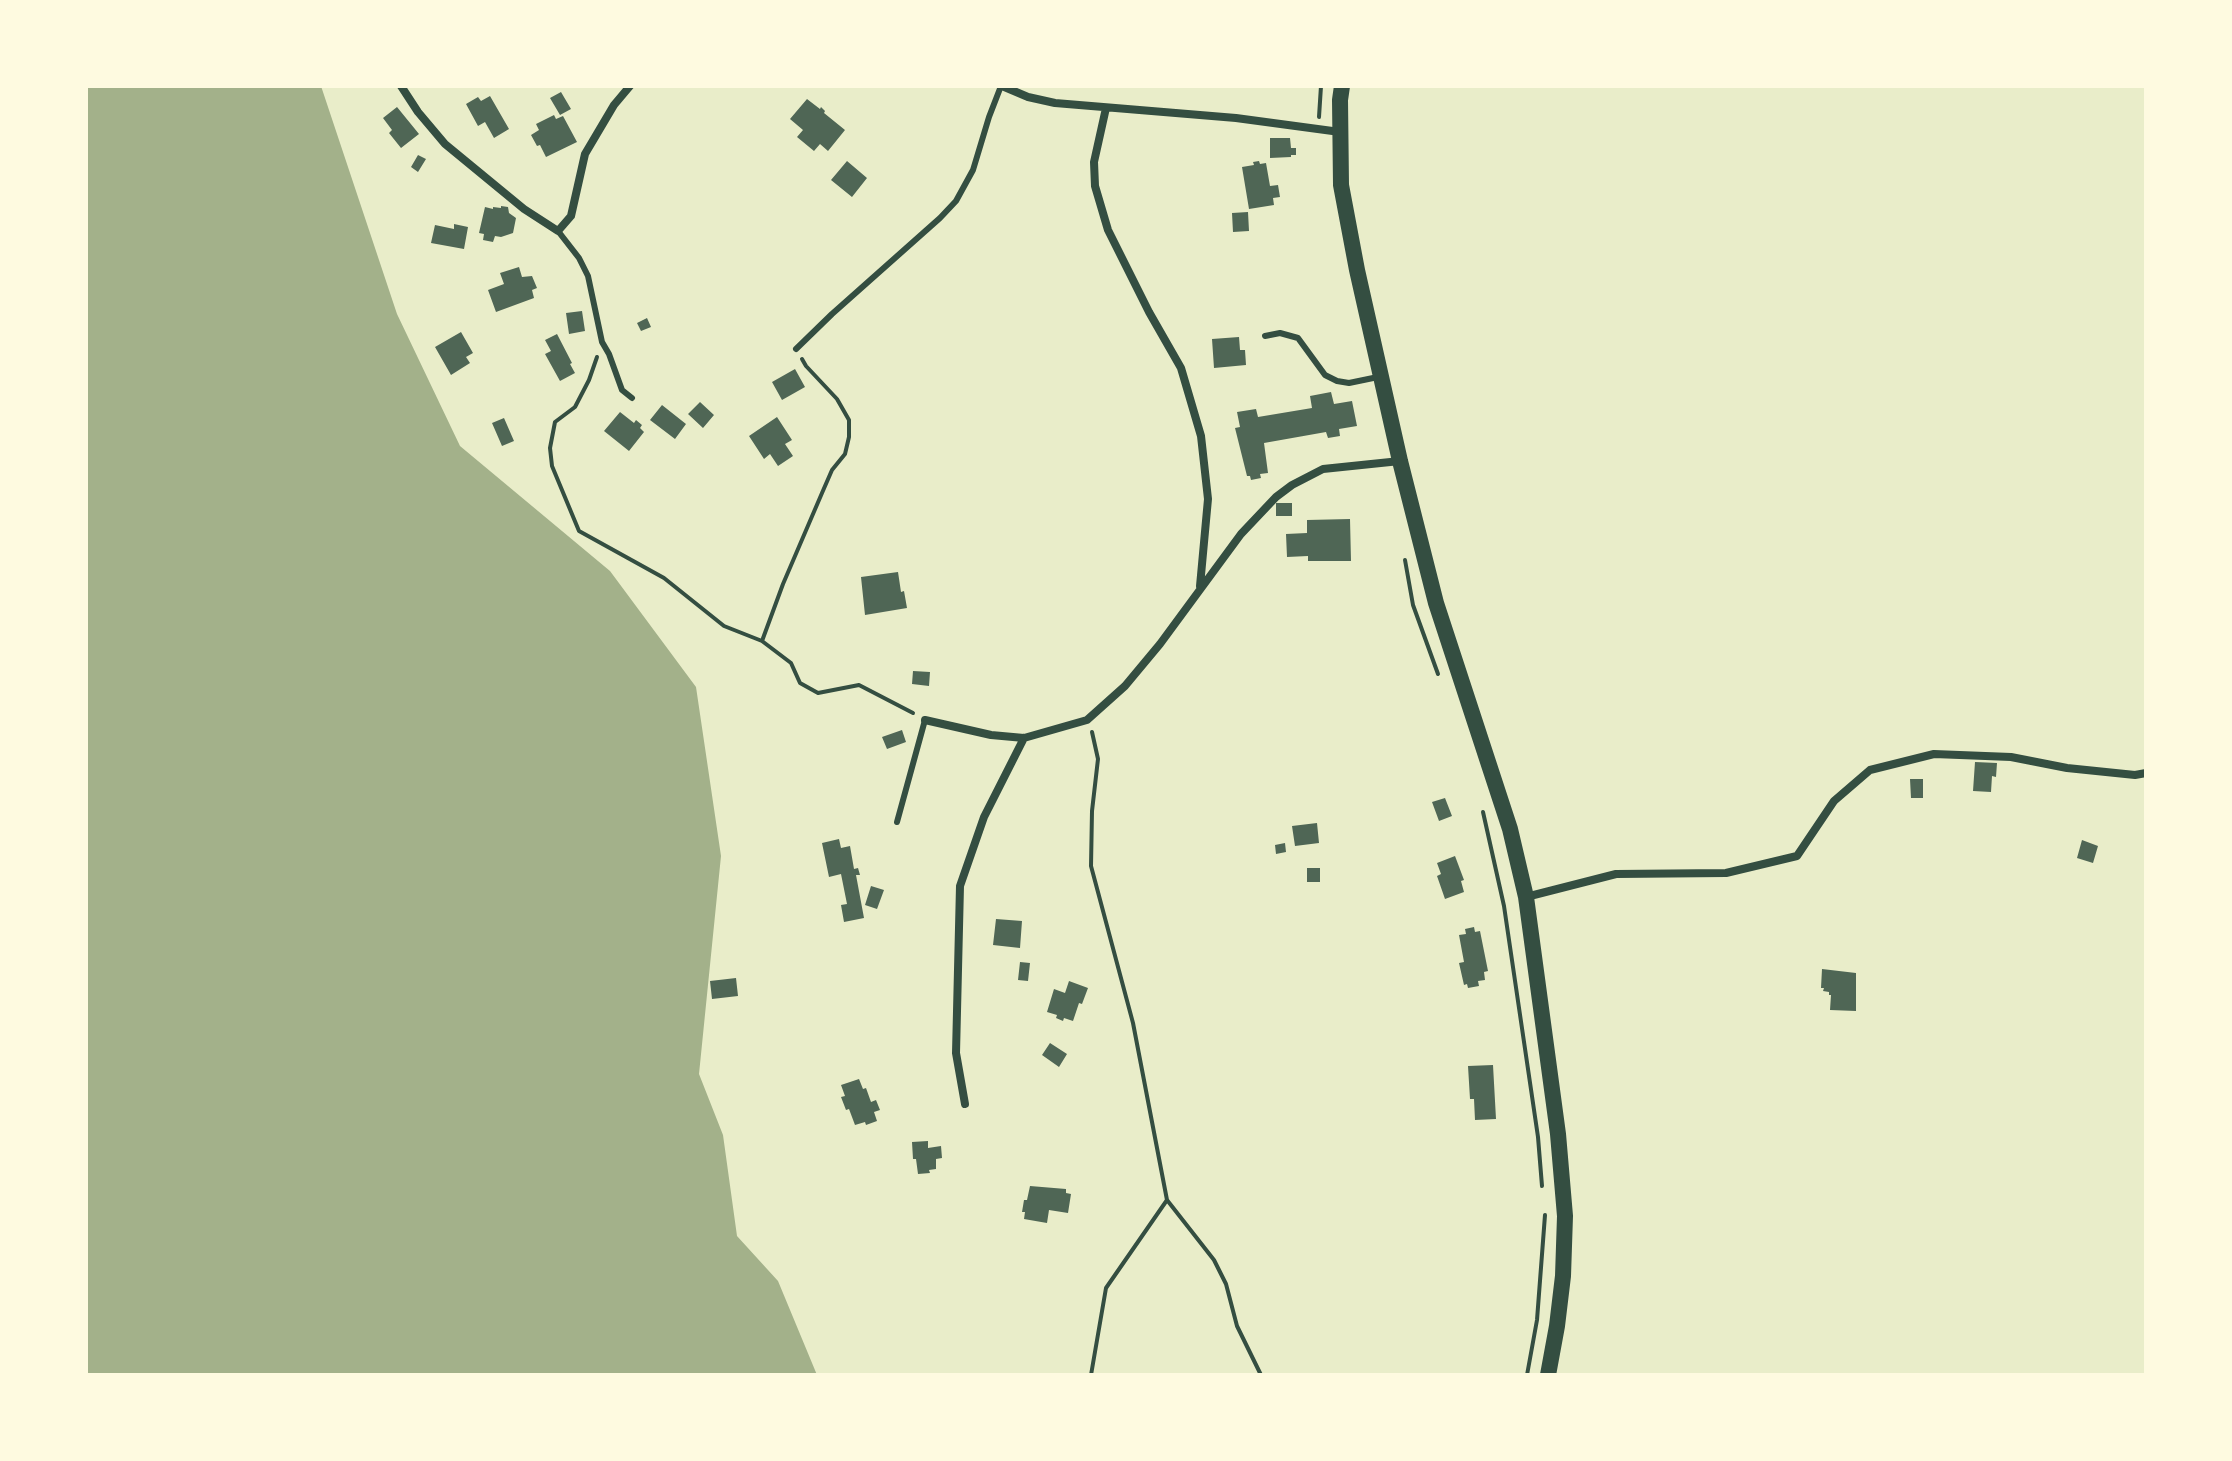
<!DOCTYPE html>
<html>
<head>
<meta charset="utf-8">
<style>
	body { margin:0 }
	#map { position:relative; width:2232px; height:1461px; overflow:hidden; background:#e9edc9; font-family:Helvetica,sans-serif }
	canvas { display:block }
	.frame { position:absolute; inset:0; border:88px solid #fefae0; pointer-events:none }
</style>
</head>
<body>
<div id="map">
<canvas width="2232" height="1461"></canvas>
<div class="frame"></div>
</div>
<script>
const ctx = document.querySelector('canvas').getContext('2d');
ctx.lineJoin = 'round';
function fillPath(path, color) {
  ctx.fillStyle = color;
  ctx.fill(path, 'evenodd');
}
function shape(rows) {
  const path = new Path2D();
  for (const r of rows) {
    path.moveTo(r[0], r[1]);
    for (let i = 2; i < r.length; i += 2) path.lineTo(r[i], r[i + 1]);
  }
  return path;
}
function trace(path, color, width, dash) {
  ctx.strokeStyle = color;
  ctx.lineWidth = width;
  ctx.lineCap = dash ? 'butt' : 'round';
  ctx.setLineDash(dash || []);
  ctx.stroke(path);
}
fillPath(shape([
	[86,86,321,86,397,314,460,446,610,571,696,687,721,856,699,1074,723,1135,737,1236,778,1281,817,1375,86,1375]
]), '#a3b18a');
fillPath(shape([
	[561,92,571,109,560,115,550,98],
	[490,96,509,129,494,138,485,122,478,126,466,104,478,97,481,101],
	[807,99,820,109,821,107,825,111,824,113,845,130,828,151,820,144,814,151,797,137,803,130,790,119],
	[397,107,419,134,401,148,389,133,392,130,383,118],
	[554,115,556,119,563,116,577,142,546,157,540,145,537,146,531,135,539,130,536,124],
	[1270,138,1290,138,1291,148,1296,148,1296,155,1291,155,1291,157,1270,158],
	[418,155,426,159,418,172,411,167],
	[847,161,867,178,852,197,831,180],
	[1259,161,1260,164,1266,163,1270,186,1278,185,1280,197,1273,198,1274,205,1249,209,1242,167,1254,165,1253,162],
	[501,206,508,207,509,213,516,218,513,233,501,237,495,236,493,242,483,240,484,234,479,233,485,207,493,209,493,207,501,208],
	[1248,212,1249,231,1233,232,1232,213],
	[454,224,468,227,464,249,431,243,435,225,454,229],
	[519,267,522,277,532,276,537,288,532,290,534,298,496,312,488,290,504,284,500,273],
	[582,311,585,331,569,334,566,313],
	[647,318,651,327,641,331,637,323],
	[461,332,473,353,466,357,470,363,451,375,435,347],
	[557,334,572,363,570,364,575,373,560,381,545,354,551,351,545,340],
	[1239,337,1240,350,1245,350,1246,365,1214,368,1212,339],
	[795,369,805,387,782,400,772,382],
	[1331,392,1334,404,1352,401,1357,426,1339,429,1340,436,1328,438,1326,432,1264,443,1268,473,1260,474,1261,478,1251,480,1250,476,1247,476,1235,428,1240,427,1237,412,1256,409,1258,417,1312,408,1310,396],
	[700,402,714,415,703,428,688,414],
	[662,405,686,424,675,439,650,420],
	[620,412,634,423,636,420,642,425,640,428,644,432,629,451,604,431],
	[777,417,792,440,785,444,793,456,778,466,770,454,764,459,749,436],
	[504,418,514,441,502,446,492,423],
	[1276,503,1292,503,1292,516,1276,516],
	[1350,519,1351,561,1308,561,1308,556,1287,557,1286,534,1307,533,1307,520],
	[898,572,901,592,904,591,907,608,865,615,861,577],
	[913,671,930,672,929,686,912,684],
	[902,730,906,742,887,749,882,737],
	[1975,762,1997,763,1996,777,1992,776,1991,792,1973,791],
	[1910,779,1923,779,1923,798,1911,798],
	[1445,798,1452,816,1439,821,1432,802],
	[1317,823,1319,843,1295,846,1292,826],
	[839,839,841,848,850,846,854,869,858,868,860,875,856,875,864,918,844,922,841,905,847,904,841,874,829,877,822,843],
	[2082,840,2098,846,2093,863,2077,858],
	[1285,843,1286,852,1276,854,1275,845],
	[1455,856,1464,880,1461,881,1464,892,1445,899,1437,876,1441,874,1437,863],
	[1307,868,1320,868,1320,882,1307,882],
	[871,886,884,890,877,909,865,905],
	[996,919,1022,921,1020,948,993,945],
	[1474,927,1475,932,1480,931,1488,971,1484,972,1485,980,1478,981,1479,986,1468,988,1467,984,1464,985,1459,963,1464,962,1459,935,1466,934,1465,929],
	[1020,962,1030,963,1028,981,1018,980],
	[1822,969,1856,973,1856,1011,1830,1010,1831,995,1829,995,1829,992,1823,991,1824,988,1821,988],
	[736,978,738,996,712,999,710,981],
	[1069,981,1088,988,1082,1004,1079,1003,1073,1021,1064,1018,1063,1021,1056,1018,1057,1015,1047,1012,1054,989,1065,993],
	[1050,1043,1067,1054,1059,1067,1042,1055],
	[1493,1065,1496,1119,1475,1120,1474,1099,1470,1099,1468,1066],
	[859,1079,863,1089,866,1088,871,1102,876,1100,880,1110,874,1112,877,1121,866,1125,865,1122,855,1125,849,1109,846,1110,841,1097,845,1096,841,1085],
	[928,1141,928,1148,941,1146,942,1158,936,1159,936,1169,929,1170,930,1173,918,1174,916,1159,913,1159,912,1142],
	[1030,1186,1066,1189,1066,1193,1071,1194,1068,1213,1049,1210,1047,1223,1024,1219,1025,1212,1022,1212,1024,1200,1027,1200]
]), '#4f6655');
trace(shape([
	[1319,117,1321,86],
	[597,357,589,380,575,407,555,422,550,448,552,466,579,531,664,578,724,626,762,641,791,663,800,683,818,693,859,685,913,713],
	[1405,560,1413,605,1438,674],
	[762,641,783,584,822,493,832,470,845,454,849,437,849,420,837,399,806,366,802,359],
	[1483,812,1504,906,1538,1137,1542,1186],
	[1167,1200,1214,1260,1226,1284,1237,1326,1261,1375],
	[1091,1375,1106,1288,1167,1200,1133,1023,1091,866,1092,811,1098,759,1092,732],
	[1527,1375,1537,1320,1545,1215]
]), '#344e41', 4);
trace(shape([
	[558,231,579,258,588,276,602,342,609,354,622,390,632,398],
	[1265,336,1280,333,1298,338,1325,375,1337,381,1349,383,1378,377],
	[796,349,832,314,940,218,956,201,973,170,989,117,1001,86],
	[897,822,925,720]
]), '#344e41', 6);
trace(shape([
	[401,86,418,112,445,144,524,209,558,231,571,216,585,154,614,105,630,86],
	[1002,86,1028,97,1055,103,1236,118,1340,132],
	[1106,108,1094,162,1095,186,1108,230,1149,312,1181,368,1201,436,1208,499,1200,586],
	[925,720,991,735,1024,738,1087,720,1125,686,1160,644,1241,534,1276,497,1292,485,1323,469,1400,461],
	[1526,897,1616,874,1726,873,1797,856,1834,801,1870,770,1934,754,2011,757,2067,768,2135,775,2146,773],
	[965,1104,956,1053,960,886,984,817,1024,738]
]), '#344e41', 8);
trace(shape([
	[1342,86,1340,100,1341,185,1357,270,1400,461,1436,603,1510,829,1526,897,1558,1134,1565,1216,1563,1276,1557,1326,1548,1375]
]), '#344e41', 16);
</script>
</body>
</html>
